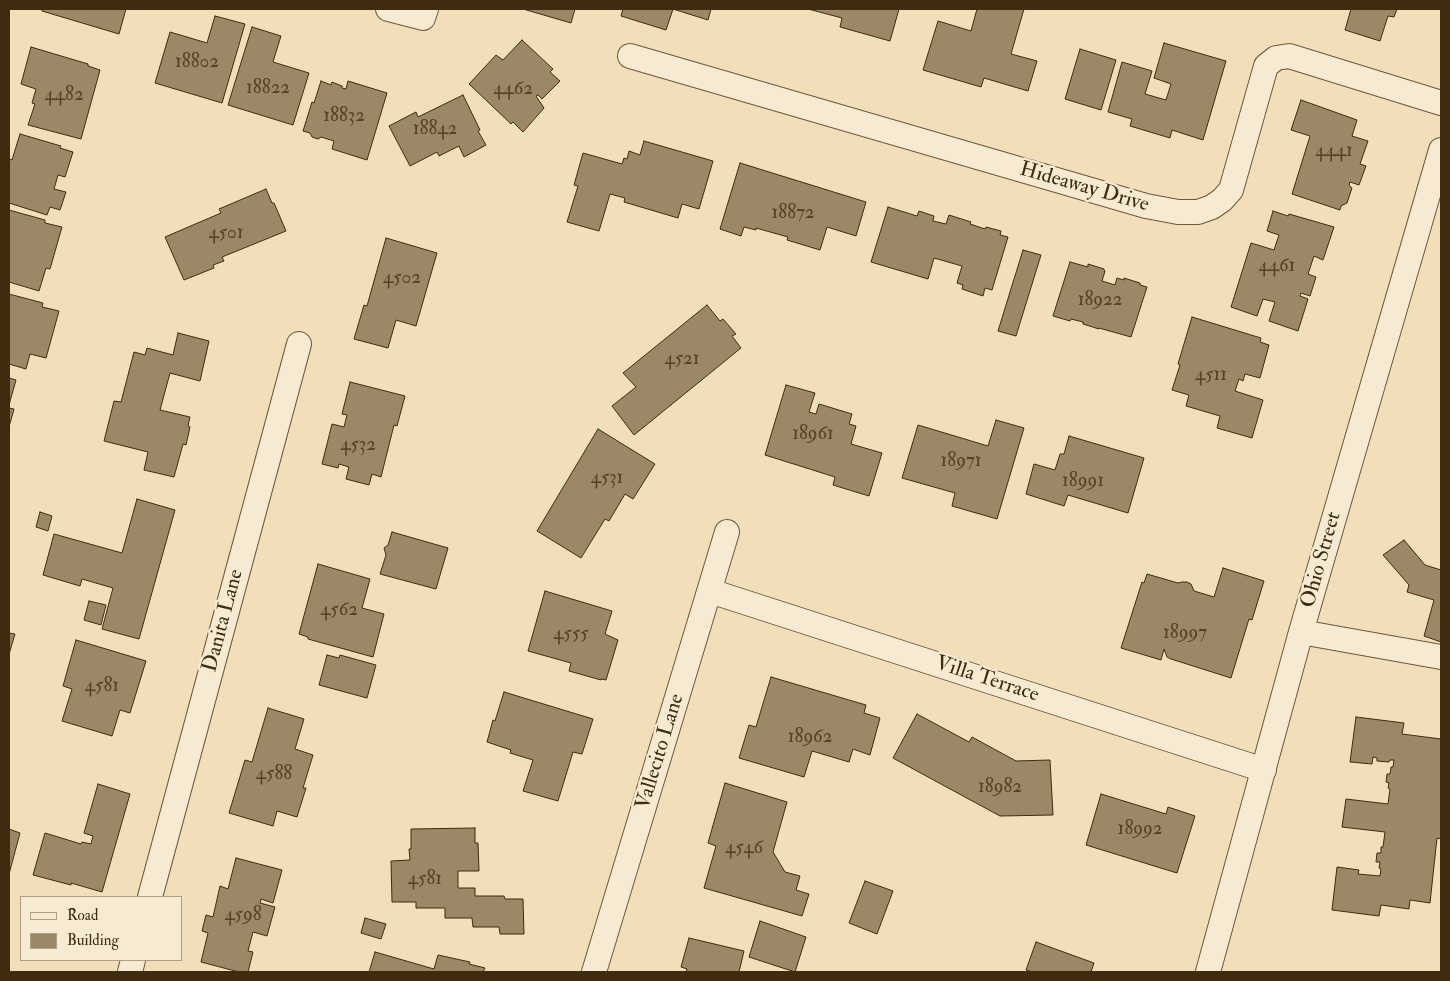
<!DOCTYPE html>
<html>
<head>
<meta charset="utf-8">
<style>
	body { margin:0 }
	#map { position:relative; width:1450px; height:981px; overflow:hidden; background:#f2deb9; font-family:"IM FELL Double Pica",serif }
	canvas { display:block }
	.frame { position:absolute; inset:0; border:10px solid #3f2b0e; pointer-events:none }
	.legend { position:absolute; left:20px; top:896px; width:162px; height:65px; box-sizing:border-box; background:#f7ead2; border:1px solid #ad9e84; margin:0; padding:6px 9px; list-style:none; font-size:15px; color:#3f2b0e }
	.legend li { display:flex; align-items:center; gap:10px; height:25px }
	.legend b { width:25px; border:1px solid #ad9e84 }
</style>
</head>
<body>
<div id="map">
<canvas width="1450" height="981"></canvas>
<div class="frame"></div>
<ul class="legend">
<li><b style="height:6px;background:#f7ead2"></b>Road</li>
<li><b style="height:14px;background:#9c8867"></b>Building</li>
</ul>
</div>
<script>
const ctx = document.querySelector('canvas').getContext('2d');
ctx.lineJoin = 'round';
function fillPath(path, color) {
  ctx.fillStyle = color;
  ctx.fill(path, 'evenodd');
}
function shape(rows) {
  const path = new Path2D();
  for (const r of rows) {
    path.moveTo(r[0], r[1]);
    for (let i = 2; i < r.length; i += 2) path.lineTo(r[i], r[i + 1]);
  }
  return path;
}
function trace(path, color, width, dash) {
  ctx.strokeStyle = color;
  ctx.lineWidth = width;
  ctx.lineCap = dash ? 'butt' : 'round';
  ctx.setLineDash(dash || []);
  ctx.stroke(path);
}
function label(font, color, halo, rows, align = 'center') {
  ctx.font = font + ' "IM FELL Double Pica",serif';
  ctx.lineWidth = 5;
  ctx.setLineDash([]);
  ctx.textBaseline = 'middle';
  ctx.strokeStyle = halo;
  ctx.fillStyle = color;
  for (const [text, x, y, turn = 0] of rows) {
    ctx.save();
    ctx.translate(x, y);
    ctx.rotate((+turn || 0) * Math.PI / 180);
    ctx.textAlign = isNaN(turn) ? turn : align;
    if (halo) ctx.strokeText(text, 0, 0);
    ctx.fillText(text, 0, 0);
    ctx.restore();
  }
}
const building = shape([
	[42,9,126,9,119,34,42,11,42,9],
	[523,9,575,9,571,23,523,9],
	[623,9,711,9,708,20,673,9,666,30,621,16,623,9],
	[808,9,899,9,890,41,840,27,842,18,808,9],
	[977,9,1024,9,1011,54,1037,61,1028,91,984,78,981,87,923,70,938,21,971,31,977,9],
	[1351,9,1397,9,1394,17,1388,16,1380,41,1345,30,1351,9],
	[215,16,245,24,222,103,155,83,170,32,207,43,215,16],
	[252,27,281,36,273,62,309,73,293,125,228,105,252,27],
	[522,40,553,69,550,72,560,81,542,99,538,95,536,96,544,108,523,132,513,122,511,124,469,84,496,55,503,60,522,40],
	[1164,43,1226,61,1203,140,1172,130,1170,138,1130,126,1132,119,1108,112,1122,62,1152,71,1145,94,1166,100,1171,84,1154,78,1164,43],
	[31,47,88,64,88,66,100,70,81,139,28,125,35,104,32,103,36,89,21,84,31,47],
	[1080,49,1116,60,1101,110,1065,99,1080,49],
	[321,81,331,85,332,82,342,86,342,88,346,89,348,81,387,93,367,160,332,149,334,141,321,137,318,139,312,137,310,133,303,131,312,102,314,103,321,81],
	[463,95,480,130,478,131,486,145,464,157,459,146,439,156,437,152,410,166,389,126,416,112,418,117,463,95],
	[1301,100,1357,120,1352,136,1368,141,1360,164,1366,166,1359,185,1350,182,1349,185,1352,188,1347,203,1341,206,1340,210,1292,194,1310,136,1291,130,1301,100],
	[20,134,61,146,60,148,73,152,65,177,58,175,54,189,66,192,60,210,50,207,47,215,9,203,9,159,12,160,20,134],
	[644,141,713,161,699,209,682,204,678,218,624,202,625,198,610,194,599,231,567,222,578,186,574,185,583,153,622,164,624,158,627,159,629,151,640,155,644,141],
	[740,163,866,202,856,236,827,227,820,250,787,240,788,237,756,228,756,230,744,227,741,236,720,229,740,163],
	[266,189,272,203,274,203,286,231,222,257,224,261,213,265,214,268,184,280,165,237,221,213,219,209,266,189],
	[888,207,917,216,919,211,934,216,933,221,946,224,949,215,971,222,970,224,985,229,986,227,1001,231,1000,235,1008,237,992,290,985,288,983,296,962,289,963,285,957,283,962,266,934,258,928,279,871,262,888,207],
	[9,210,45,220,45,223,62,227,50,269,46,268,39,291,9,282,9,210],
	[1273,211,1288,216,1289,214,1334,227,1323,260,1314,256,1308,274,1316,277,1310,296,1301,293,1300,296,1308,299,1298,331,1269,321,1275,302,1263,299,1257,316,1231,307,1251,243,1274,250,1279,235,1267,231,1273,211],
	[386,238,437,253,416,326,396,320,388,348,354,339,364,305,367,306,386,238],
	[1023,250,1041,255,1016,336,998,331,1023,250],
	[1070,262,1088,267,1088,264,1104,269,1104,270,1105,271,1102,281,1115,285,1117,278,1124,280,1124,278,1140,283,1140,285,1147,287,1131,337,1099,328,1099,329,1083,324,1083,322,1071,319,1070,321,1053,316,1070,262],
	[9,294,43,303,42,307,59,311,46,358,30,354,26,369,9,364,9,294],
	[707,305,720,321,723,319,736,334,732,336,741,348,634,435,612,406,636,387,623,373,707,305],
	[1192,317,1261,338,1260,342,1269,345,1260,378,1245,374,1243,381,1239,379,1235,391,1263,400,1252,438,1217,428,1220,416,1186,406,1189,395,1172,390,1180,365,1178,364,1192,317],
	[178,333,209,341,200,381,170,373,160,410,190,417,188,426,190,427,186,445,183,444,174,477,144,470,148,452,104,441,114,401,121,402,134,352,145,355,147,348,173,355,178,333],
	[9,378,16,380,9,405,9,378],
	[350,382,405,396,397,426,394,425,381,477,372,474,369,485,346,479,349,467,339,464,338,468,322,464,332,424,344,427,347,415,342,414,350,382],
	[786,385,815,393,809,412,816,414,819,404,852,414,849,424,856,426,851,444,882,453,869,496,833,485,835,477,765,455,786,385],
	[9,408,14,409,9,427,9,408],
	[996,420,1024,428,997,519,952,506,955,493,902,478,918,425,988,446,996,420],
	[598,429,655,464,633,499,625,494,609,521,605,519,581,558,537,531,598,429],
	[1069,436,1144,458,1128,513,1068,495,1064,506,1026,494,1034,464,1055,470,1060,454,1064,454,1069,436],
	[137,499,175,510,139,639,102,629,113,588,82,579,80,586,43,575,54,534,122,553,137,499],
	[40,512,52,516,48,531,36,527,40,512],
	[392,532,448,548,436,589,380,574,386,555,384,548,388,545,392,532],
	[1404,540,1425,565,1441,570,1441,642,1424,636,1434,600,1407,592,1409,585,1383,555,1404,540],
	[318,564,370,579,362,608,384,614,373,657,308,639,308,637,299,634,318,564],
	[1223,568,1264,581,1252,620,1249,619,1231,678,1171,659,1167,657,1164,649,1161,660,1121,648,1142,582,1144,583,1147,574,1178,583,1182,582,1187,582,1191,584,1194,591,1214,597,1223,568],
	[545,591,612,611,605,634,618,640,606,680,601,679,601,680,569,671,571,663,528,651,545,591],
	[89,601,106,605,101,625,84,620,89,601],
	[9,633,15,634,9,654,9,633],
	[76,640,146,661,130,713,120,710,112,736,62,721,72,689,63,686,76,640],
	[327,655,339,658,340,655,376,665,367,698,319,685,327,655],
	[771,677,866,705,864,713,880,718,870,755,853,749,849,762,812,751,804,777,739,758,749,725,756,727,771,677],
	[504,692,593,719,582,754,573,752,558,801,523,791,533,760,510,753,511,750,487,742,493,720,495,721,504,692],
	[268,708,304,719,295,749,313,755,303,788,306,788,297,817,277,811,273,826,229,813,245,760,252,762,268,708],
	[917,714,969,742,972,737,1016,761,1050,760,1053,815,1000,816,893,758,917,714],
	[1356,717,1404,723,1402,734,1441,739,1441,839,1437,838,1430,903,1410,900,1409,909,1381,905,1379,916,1332,910,1337,867,1359,870,1358,874,1380,876,1381,869,1379,868,1380,862,1376,862,1377,853,1381,853,1381,847,1383,847,1385,832,1342,827,1346,799,1388,804,1390,789,1388,788,1389,783,1386,782,1387,774,1390,774,1391,767,1393,767,1394,760,1390,760,1389,762,1377,761,1377,758,1373,757,1372,764,1350,762,1356,717],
	[725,783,787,802,773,852,785,872,800,876,796,890,809,894,802,916,704,888,716,846,708,843,725,783],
	[98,784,130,794,102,892,71,883,71,885,33,875,45,833,81,844,82,842,91,844,93,836,84,833,98,784],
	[1101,794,1166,814,1168,807,1195,816,1177,873,1086,845,1101,794],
	[475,828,475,843,478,843,479,871,458,871,458,888,475,888,475,896,504,896,505,899,523,899,524,934,500,934,499,927,473,927,472,918,445,918,445,908,416,908,416,902,392,902,391,861,410,860,409,849,411,849,411,829,475,828],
	[9,829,20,833,9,874,9,829],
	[236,858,282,870,273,903,261,899,260,903,275,907,267,936,253,932,248,951,253,952,248,972,239,972,201,962,208,933,202,931,206,915,213,917,220,886,228,889,236,858],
	[865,881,893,891,877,934,849,923,865,881],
	[365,918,386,924,381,939,361,933,365,918],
	[760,921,806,937,795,972,749,957,760,921],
	[689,938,744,951,739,972,686,972,687,969,681,967,689,938],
	[1036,942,1094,963,1091,972,1033,972,1026,970,1036,942],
	[375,952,434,969,438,955,470,962,469,964,485,968,483,972,369,972,375,952]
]);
fillPath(building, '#9c8867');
trace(building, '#3f2b0e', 1);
const street = shape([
	[388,9,423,18,426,9],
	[630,56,1146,206,1178,212,1198,212,1212,207,1222,200,1231,190,1266,66,1276,58,1289,56,1441,103],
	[710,591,1264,770],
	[1301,632,1441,657],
	[150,897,299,344],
	[130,972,133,960],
	[594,972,727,532],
	[1208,972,1301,632,1441,150]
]);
trace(street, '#6c5839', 26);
trace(street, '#f7ead2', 24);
label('19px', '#564224', null, [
	["18802",197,63],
	["18822",268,89],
	["4462",513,90],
	["4482",64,96],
	["18832",344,117],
	["18842",435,130],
	["4441",1334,152],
	["18872",793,214],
	["4501",226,234],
	["4461",1277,267],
	["4502",402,279],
	["18922",1100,301],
	["4521",682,360],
	["4511",1211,376],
	["18961",813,435],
	["4532",358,446],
	["18971",961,462],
	["4531",607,479],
	["18991",1083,482],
	["4562",339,611],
	["18997",1185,634],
	["4555",571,635],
	["4581",102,687],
	["18962",810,738],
	["4588",274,775],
	["18982",1000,788],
	["18992",1140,830],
	["4546",744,849],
	["4581",425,880],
	["4598",243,916]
]);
label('21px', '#3f2b0e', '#f7ead2', [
	["Hideaway Drive",1084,188,16],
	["Ohio Street",1322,560,-74],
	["Danita Lane",224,621,-75],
	["Villa Terrace",987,680,18],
	["Vallecito Lane",661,752,-73]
]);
</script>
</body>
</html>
